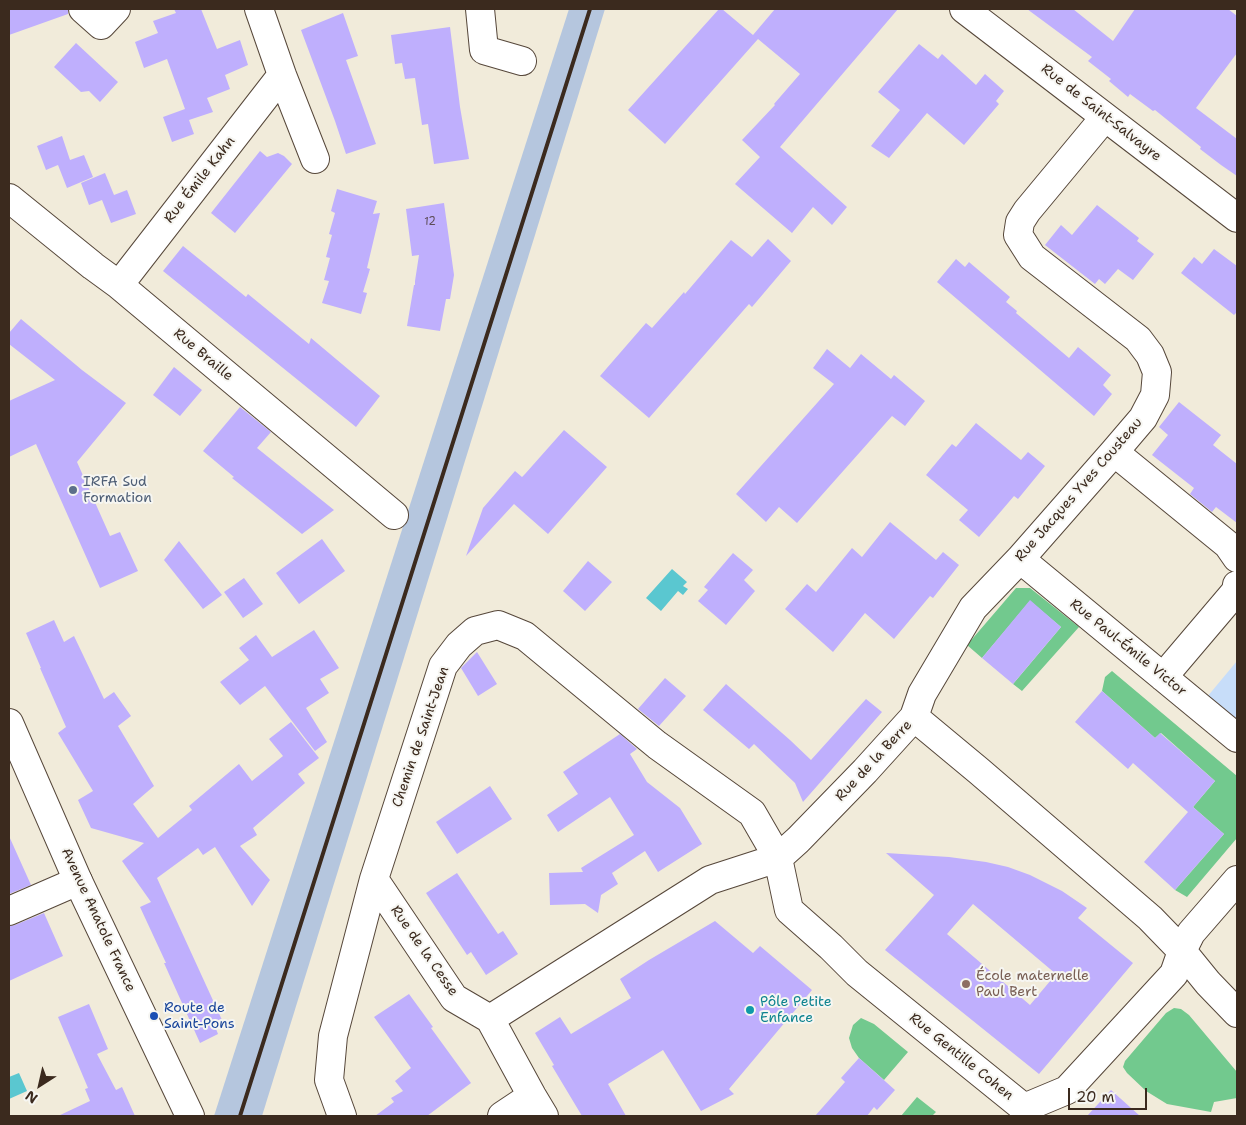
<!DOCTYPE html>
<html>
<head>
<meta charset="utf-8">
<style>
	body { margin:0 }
	#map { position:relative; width:1246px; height:1125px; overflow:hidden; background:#f1ebda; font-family:"Shantell Sans",sans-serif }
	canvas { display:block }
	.frame { position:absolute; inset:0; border:10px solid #3b2a1e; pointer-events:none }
	.north { position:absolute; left:15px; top:1060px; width:50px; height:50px; -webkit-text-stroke:4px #f6f6f2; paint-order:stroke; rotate:215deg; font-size:14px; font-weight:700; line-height:20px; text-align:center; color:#3b2a1e }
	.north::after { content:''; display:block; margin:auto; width:18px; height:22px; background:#3b2a1e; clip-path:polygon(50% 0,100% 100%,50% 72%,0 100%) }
	.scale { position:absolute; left:1068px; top:1088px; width:79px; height:22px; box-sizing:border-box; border:2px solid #3b2a1e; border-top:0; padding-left:6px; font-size:15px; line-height:18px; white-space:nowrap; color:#3b2a1e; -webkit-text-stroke:4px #f6f6f2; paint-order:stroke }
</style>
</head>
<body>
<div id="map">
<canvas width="1246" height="1125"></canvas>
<div class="frame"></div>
<div class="north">N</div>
<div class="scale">20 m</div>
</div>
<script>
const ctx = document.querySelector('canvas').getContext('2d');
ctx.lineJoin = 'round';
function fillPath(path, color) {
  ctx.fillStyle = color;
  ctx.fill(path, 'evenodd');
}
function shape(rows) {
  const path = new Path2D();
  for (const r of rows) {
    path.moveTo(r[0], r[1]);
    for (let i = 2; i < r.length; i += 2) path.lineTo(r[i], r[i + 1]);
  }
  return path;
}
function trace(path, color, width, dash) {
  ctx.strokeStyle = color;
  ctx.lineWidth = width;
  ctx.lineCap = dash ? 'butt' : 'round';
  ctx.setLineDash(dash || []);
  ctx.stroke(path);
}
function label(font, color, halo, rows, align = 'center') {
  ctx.font = font + ' "Shantell Sans",sans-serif';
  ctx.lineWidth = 4;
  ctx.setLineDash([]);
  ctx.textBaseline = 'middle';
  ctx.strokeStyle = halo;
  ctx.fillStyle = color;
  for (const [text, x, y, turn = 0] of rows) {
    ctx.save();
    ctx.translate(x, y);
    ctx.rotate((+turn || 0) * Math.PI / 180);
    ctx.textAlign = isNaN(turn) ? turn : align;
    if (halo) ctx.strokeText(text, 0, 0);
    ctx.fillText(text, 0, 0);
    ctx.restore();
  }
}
fillPath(shape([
	[1237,661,1237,722,1207,697]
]), '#c7ddf9');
fillPath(shape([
	[569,9,605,9,262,1116,214,1116]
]), '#b5c6de');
fillPath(shape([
	[1016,588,1030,588,1079,627,1022,691,1013,684,1061,627,1030,601,982,658,967,645],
	[1112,671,1237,776,1237,838,1187,897,1175,890,1224,834,1193,807,1215,781,1161,733,1155,738,1102,691,1105,677],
	[1174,1008,1181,1009,1189,1015,1237,1072,1237,1098,1214,1102,1211,1112,1167,1104,1146,1091,1127,1073,1123,1067,1125,1061,1166,1013],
	[861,1018,874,1024,908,1052,884,1080,859,1058,852,1048,849,1038,853,1025],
	[917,1097,936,1112,932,1116,901,1116]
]), '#72c98e');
fillPath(shape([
	[672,569,687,582,683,586,688,589,683,595,678,591,661,611,646,598],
	[19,1073,27,1091,9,1099,9,1077]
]), '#5ac7d0');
fillPath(shape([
	[9,9,68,9,68,14,9,35],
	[174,9,201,9,217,49,240,40,248,65,225,75,230,89,207,98,213,112,189,120,194,134,172,142,163,117,185,109,167,59,144,68,135,42,158,33,153,21,176,13],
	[719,9,722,9,753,35,775,9,898,9,780,147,847,207,832,225,813,207,792,233,735,184,760,157,742,140,775,105,774,104,800,74,758,39,665,144,628,110],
	[1027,9,1073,9,1113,41,1135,9,1228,9,1237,16,1237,53,1196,108,1237,139,1237,176,1221,165,1200,149,1201,147,1155,110,1153,111,1130,94,1128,97,1109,81,1111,79,1088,61,1092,57],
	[343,13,358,56,346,60,376,144,346,154,335,121,301,30],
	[450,27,460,107,469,159,434,164,428,124,422,125,415,78,405,79,402,63,395,64,391,35],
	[76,43,118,82,100,102,89,91,81,92,54,67],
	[919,44,938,59,942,54,976,85,985,74,1004,91,996,101,999,104,964,145,927,113,889,158,871,146,900,110,878,92],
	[62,136,70,160,84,155,93,177,67,188,58,165,46,170,37,146],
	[260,151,267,157,278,153,284,156,292,164,235,233,211,213],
	[105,173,114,195,127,190,136,214,111,223,102,200,89,205,81,183],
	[337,189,377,201,373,214,380,213,367,268,370,269,363,292,367,293,361,314,322,303,329,281,324,280,330,258,326,257,332,235,329,234,335,213,331,211],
	[444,203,454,275,450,299,446,299,440,331,407,326,414,285,415,285,415,281,419,255,412,256,406,209],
	[1097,205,1139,238,1137,241,1154,254,1133,280,1118,269,1105,284,1099,279,1095,284,1045,245,1061,225,1072,235],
	[768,239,791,261,752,307,749,304,649,418,600,376,646,323,652,328,684,292,685,294,731,240,752,257],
	[183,246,246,297,248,294,309,344,311,338,380,396,356,427,163,271],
	[1214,249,1237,266,1237,314,1236,313,1234,315,1181,273,1194,257,1202,264],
	[956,259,965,267,969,262,1010,297,1006,302,1017,311,1016,313,1069,358,1078,347,1111,375,1103,385,1112,394,1094,416,937,282],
	[21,319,82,370,126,403,77,462,110,536,120,532,138,571,100,588,36,444,9,457,9,401,55,380,9,344,9,333],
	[827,349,850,368,861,354,891,379,894,375,925,401,905,426,892,416,797,523,779,507,766,522,736,494,834,384,813,368],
	[174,367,202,390,180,416,153,395],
	[1179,402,1221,435,1213,445,1237,464,1237,523,1216,507,1212,512,1190,494,1194,488,1152,455,1168,435,1159,427],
	[240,407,271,432,257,448,334,510,302,534,232,478,234,477,203,451],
	[976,423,1021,460,1028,452,1045,466,1018,499,1014,496,979,537,959,520,968,510,926,475,952,444,956,447],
	[564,430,607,467,548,534,514,504,466,556,483,508,515,471,522,477,525,474],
	[890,522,936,560,943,552,959,565,933,598,930,596,894,639,865,613,833,652,785,609,807,584,816,592,852,548,862,557],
	[322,539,345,571,299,604,276,573],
	[179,541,222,595,203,609,164,560],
	[733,553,753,570,744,580,755,591,726,625,698,601,708,590,704,587],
	[588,561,612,582,585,611,563,591],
	[244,578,263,604,243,618,224,592],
	[1030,600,1061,627,1013,684,982,658],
	[54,620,64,642,74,636,104,699,114,692,131,716,118,726,154,786,133,804,158,838,192,810,189,806,239,764,252,781,283,756,269,739,291,722,319,758,298,774,305,783,253,828,257,835,240,846,270,880,252,906,215,847,203,855,198,848,157,878,222,1020,214,1024,218,1034,200,1043,164,963,166,963,140,907,151,902,122,861,144,843,91,828,78,800,93,791,58,733,66,727,40,668,41,668,26,633],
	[314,630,339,668,320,679,329,693,306,708,327,742,315,751,265,686,240,705,220,682,249,660,239,648,256,635,272,657],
	[477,652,497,684,478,696,461,668],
	[665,678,686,696,659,726,638,709],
	[726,684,790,740,811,760,866,699,882,712,803,802,795,783,754,744,749,749,703,710],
	[1102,691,1155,738,1160,733,1215,781,1193,807,1224,834,1175,890,1144,862,1188,812,1133,763,1128,769,1075,722],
	[620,734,637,749,630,754,647,782,680,808,702,844,658,872,645,851,612,873,618,884,601,895,598,913,585,904,550,905,549,873,583,872,581,868,634,835,610,797,558,832,547,815,578,794,563,772],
	[490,786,512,819,457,854,436,822],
	[9,836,31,885,9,894],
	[886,853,949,857,986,862,1008,867,1030,875,1062,891,1087,908,1078,918,1133,963,1039,1074,885,950,934,895],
	[973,904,1056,974,1030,1005,947,934],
	[457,873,498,934,503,931,518,954,486,975,471,952,467,955,426,893],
	[44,913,63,956,9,981,9,926,15,925],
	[715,921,753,953,760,946,812,990,729,1089,734,1094,701,1111,663,1050,608,1084,626,1116,582,1116,552,1066,554,1065,535,1033,560,1017,571,1034,631,998,620,979,649,960],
	[409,994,433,1027,431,1028,471,1083,427,1116,375,1116,394,1102,391,1098,403,1091,395,1081,411,1068,374,1017],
	[89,1004,108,1049,97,1054,116,1090,122,1087,135,1116,58,1116,90,1101,85,1089,88,1088,58,1017],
	[859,1058,895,1090,877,1110,874,1107,867,1116,815,1116,845,1082,841,1078],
	[1111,1090,1140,1116,1087,1116]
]), '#bfaffd');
const minor = shape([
	[83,9,101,25,116,9],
	[259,9,282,75,315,159],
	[480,9,484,50,522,61],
	[964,9,1237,218],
	[9,198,93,266,119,285,394,515],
	[119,285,282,75],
	[1114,452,1228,545,1237,558],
	[1020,559,1237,738],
	[1163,677,1236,591,1237,585],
	[914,717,922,694,973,608,1020,559,1114,452,1143,418,1155,395,1157,372,1150,355,1138,339,1032,257,1018,235,1020,222,1027,211,1105,117],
	[374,879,454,998,490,1019,532,1096,544,1116],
	[9,911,78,881],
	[490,1019,710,880,778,858,798,840,865,771,914,717,979,771,1150,918,1182,951,1208,983,1237,1013],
	[342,1116,329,1080,333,1036,374,879,443,666,459,645,475,631,498,625,525,636,657,745,752,813,778,858,789,910,831,947,857,973,1024,1108,1067,1090,1174,974,1182,951,1191,933,1237,880],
	[502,1116,532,1096]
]);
const major = shape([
	[9,723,78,881,190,1116]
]);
trace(minor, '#56473a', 30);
trace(major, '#56473a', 30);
trace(minor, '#fff', 28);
trace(major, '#fff', 28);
trace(shape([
	[240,1116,590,9]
]), '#3b2a1e', 4);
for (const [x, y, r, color] of [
	[73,490,5,"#5c6f8a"],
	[966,984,5,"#8d6e63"],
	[750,1010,5,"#0f9aa8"],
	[154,1016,5,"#1a4fb4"]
]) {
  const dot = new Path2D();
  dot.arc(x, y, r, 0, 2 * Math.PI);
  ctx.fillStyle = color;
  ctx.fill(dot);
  trace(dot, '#f6f6f2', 2);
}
label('11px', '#5c4b56', null, [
	["12",430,222]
]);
label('14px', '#3b2a1e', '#f6f6f2', [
	["Rue de Saint-Salvayre",1101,113,38],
	["Rue Émile Kahn",200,180,-52],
	["Rue Braille",203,355,40],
	["Rue Jacques Yves Cousteau",1079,490,-49],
	["Rue Paul-Émile Victor",1128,648,39],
	["Chemin de Saint-Jean",421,737,-71],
	["Rue de la Berre",874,761,-47],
	["Avenue Anatole France",98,920,65],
	["Rue de la Cesse",424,951,55],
	["Rue Gentille Cohen",961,1057,39]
]);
label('14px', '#4e5e75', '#f6f6f2', [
	["IRFA Sud",83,482],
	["Formation",83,498]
], 'left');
label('14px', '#785e54', '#f6f6f2', [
	["École maternelle",976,976],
	["Paul Bert",976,992]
], 'left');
label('14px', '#0d838f', '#f6f6f2', [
	["Pôle Petite",760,1002],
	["Enfance",760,1018]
], 'left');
label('14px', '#164399', '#f6f6f2', [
	["Route de",164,1008],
	["Saint-Pons",164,1024]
], 'left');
</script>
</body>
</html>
